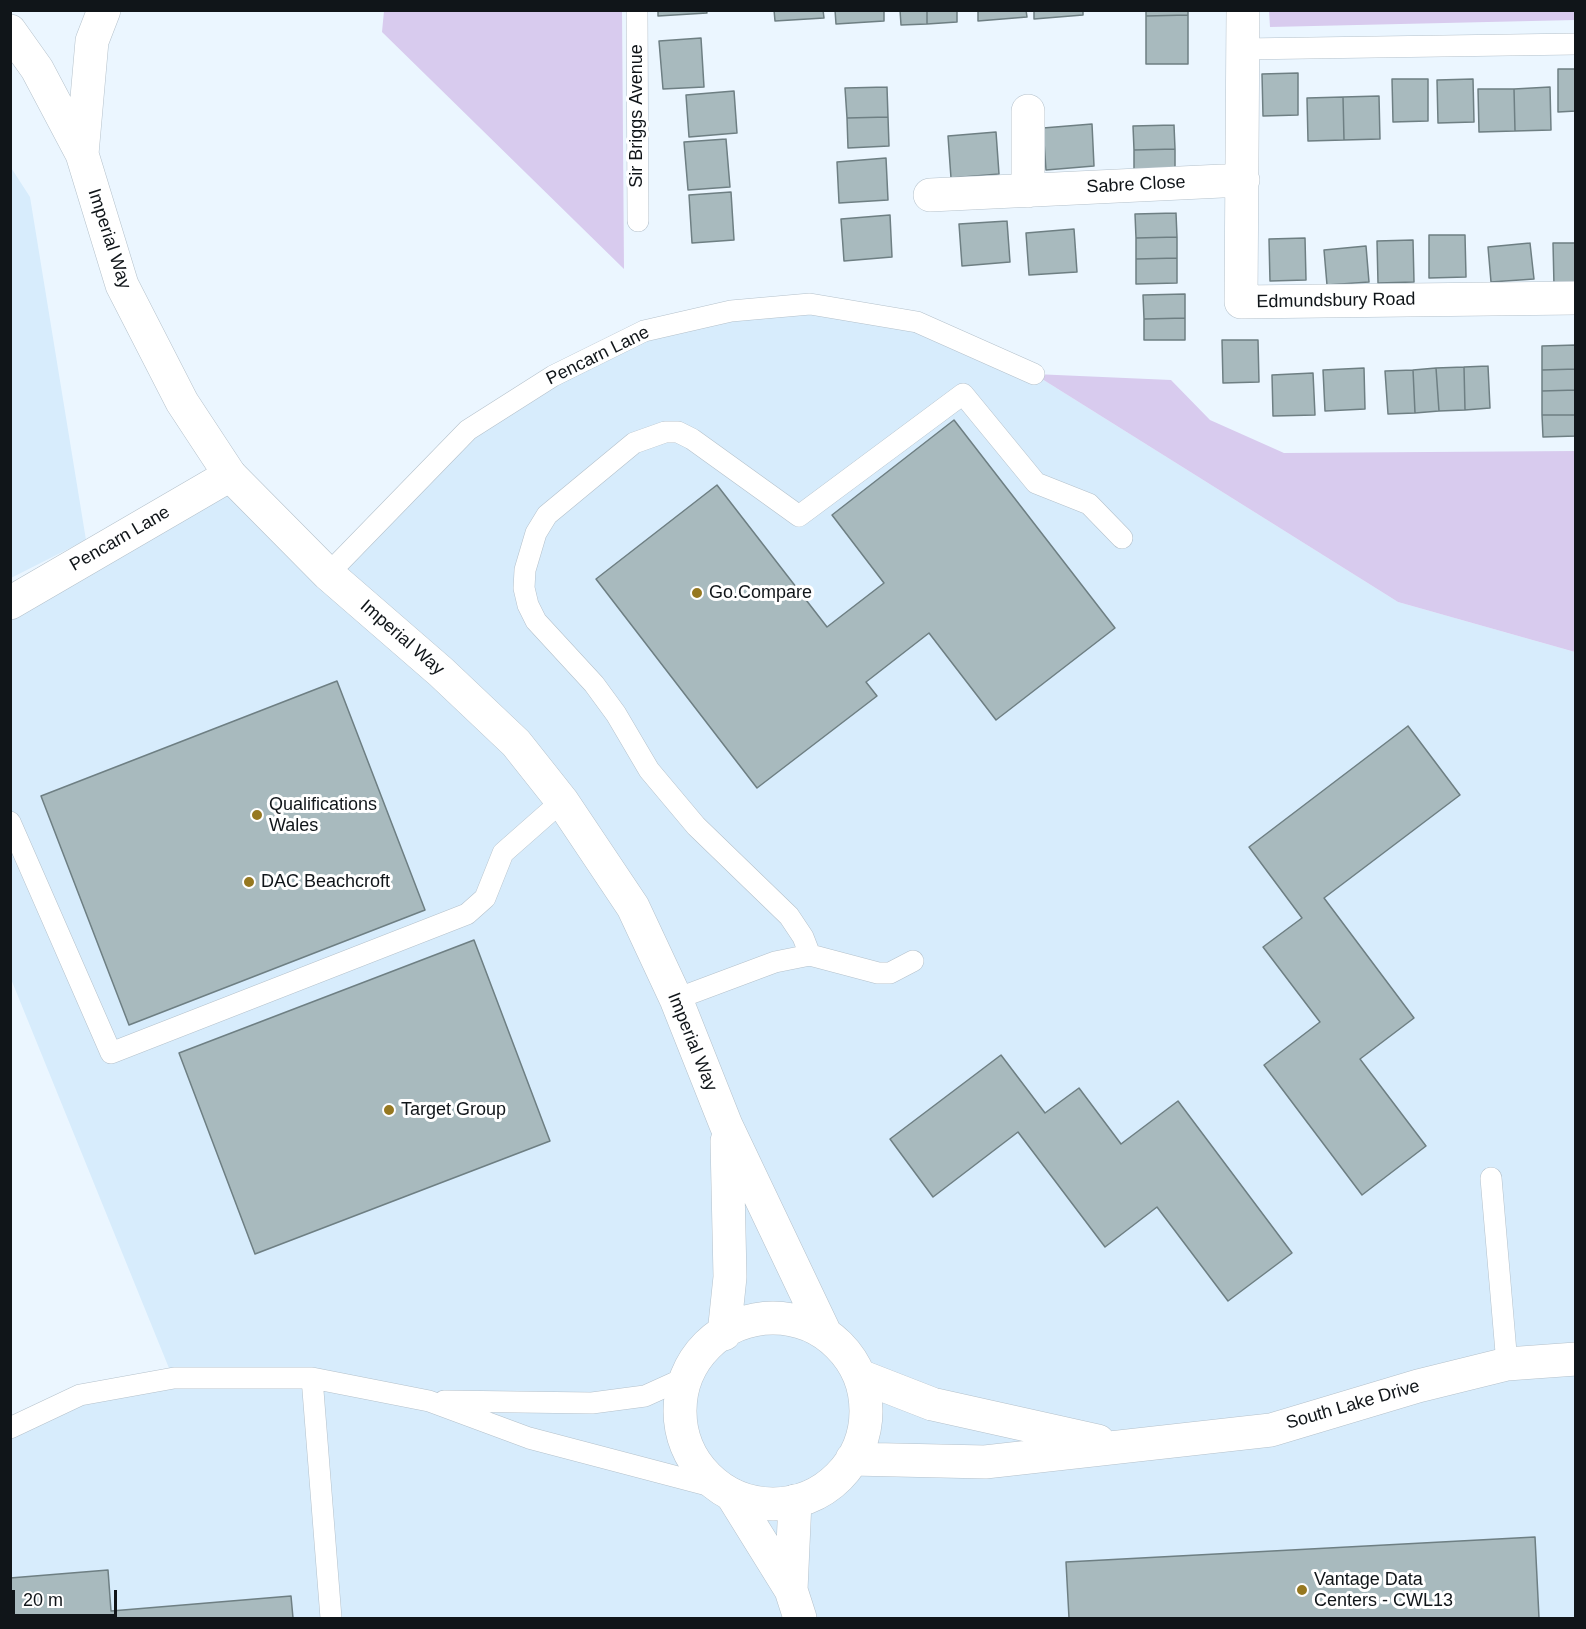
<!DOCTYPE html>
<html>
<head>
<meta charset="utf-8">
<style>
	body { margin:0 }
	#map { position:relative; width:1586px; height:1629px; overflow:hidden; background:#ebf6ff; font-family:Helvetica,sans-serif }
	canvas { display:block }
	.frame { position:absolute; inset:0; border:12px solid #101519; pointer-events:none }
	.scale { position:absolute; left:12px; top:1590px; width:105px; height:27px; box-sizing:border-box; border:3px solid #101519; border-top:0; padding-left:8px; font-size:18px; line-height:21px; white-space:nowrap; color:#101519; -webkit-text-stroke:4px #fff; paint-order:stroke }
</style>
</head>
<body>
<div id="map">
<canvas width="1586" height="1629"></canvas>
<div class="frame"></div>
<div class="scale">20 m</div>
</div>
<script>
const ctx = document.querySelector('canvas').getContext('2d');
ctx.lineJoin = 'round';
function fillPath(path, color) {
  ctx.fillStyle = color;
  ctx.fill(path, 'evenodd');
}
function shape(rows) {
  const path = new Path2D();
  for (const r of rows) {
    if (r.length === 3) {
      path.moveTo(r[0] + r[2], r[1]);
      path.arc(r[0], r[1], r[2], 0, 2 * Math.PI);
      continue;
    }
    path.moveTo(r[0], r[1]);
    for (let i = 2; i < r.length; i += 2) path.lineTo(r[i], r[i + 1]);
  }
  return path;
}
function trace(path, color, width, dash) {
  ctx.strokeStyle = color;
  ctx.lineWidth = width;
  ctx.lineCap = dash ? 'butt' : 'round';
  ctx.setLineDash(dash || []);
  ctx.stroke(path);
}
function label(font, color, halo, rows, align = 'center') {
  ctx.font = font + ' Helvetica,sans-serif';
  ctx.lineWidth = 6;
  ctx.setLineDash([]);
  ctx.textBaseline = 'middle';
  ctx.strokeStyle = halo;
  ctx.fillStyle = color;
  for (const [text, x, y, turn = 0] of rows) {
    ctx.save();
    ctx.translate(x, y);
    ctx.rotate((+turn || 0) * Math.PI / 180);
    ctx.textAlign = isNaN(turn) ? turn : align;
    if (halo) ctx.strokeText(text, 0, 0);
    ctx.fillText(text, 0, 0);
    ctx.restore();
  }
}
fillPath(shape([
	[10,166,30,197,86,540,11,578],
	[810,304,917,322,1034,374,1398,602,1575,652,1575,1618,11,1618,10,1428,80,1395,173,1378,11,979,11,603,230,475,328,574,468,430,644,331]
]), '#d7ecfc');
fillPath(shape([
	[1575,10,1575,20,1270,27,1269,11],
	[384,11,622,11,624,269,382,32],
	[1034,374,1171,380,1210,420,1284,453,1575,451,1575,652,1398,602]
]), '#d8cbee');
const building = shape([
	[658,10,706,10,707,13,658,16,658,10],
	[774,10,823,10,824,18,775,21,774,10],
	[835,10,884,10,884,21,836,24,835,10],
	[900,10,927,10,927,24,901,25,900,10],
	[927,10,957,10,957,22,927,24,927,10],
	[978,10,1026,10,1027,17,978,21,978,10],
	[1034,10,1083,10,1083,15,1034,19,1034,10],
	[1146,10,1188,10,1188,15,1146,16,1146,10],
	[1188,15,1188,64,1146,64,1146,16,1188,15],
	[701,38,704,87,663,89,659,41,701,38],
	[1558,69,1576,69,1576,111,1558,112,1558,69],
	[1298,73,1298,115,1263,116,1262,74,1298,73],
	[1392,79,1428,79,1428,121,1393,122,1392,79],
	[1473,79,1474,122,1438,123,1437,80,1473,79],
	[887,87,888,117,847,118,845,88,887,87],
	[1550,87,1551,130,1515,131,1514,89,1550,87],
	[1478,89,1514,89,1515,131,1479,132,1478,89],
	[734,91,737,133,689,137,686,95,734,91],
	[1379,96,1380,139,1344,140,1343,97,1379,96],
	[1343,97,1344,140,1308,141,1307,98,1343,97],
	[888,117,889,146,848,148,847,118,888,117],
	[1092,124,1094,166,1046,170,1043,128,1092,124],
	[1174,125,1175,149,1134,150,1133,126,1174,125],
	[996,132,999,174,951,178,948,136,996,132],
	[726,139,730,187,688,190,684,142,726,139],
	[1175,149,1175,170,1134,171,1134,150,1175,149],
	[886,158,888,200,839,203,837,162,886,158],
	[731,192,734,240,692,243,689,195,731,192],
	[1176,213,1177,237,1136,238,1135,214,1176,213],
	[890,215,892,257,844,261,841,219,890,215],
	[1007,221,1010,262,962,266,959,224,1007,221],
	[1074,229,1077,272,1029,275,1026,233,1074,229],
	[1429,235,1465,235,1466,277,1429,278,1429,235],
	[1177,237,1177,258,1136,259,1136,238,1177,237],
	[1305,238,1306,280,1270,281,1269,239,1305,238],
	[1413,240,1414,282,1378,283,1377,241,1413,240],
	[1530,243,1534,279,1491,282,1488,247,1530,243],
	[1553,243,1576,243,1576,285,1554,286,1553,243],
	[1366,246,1369,282,1327,285,1324,250,1366,246],
	[1177,258,1177,283,1136,284,1136,259,1177,258],
	[1185,294,1185,318,1144,319,1143,295,1185,294],
	[1185,318,1185,340,1144,340,1144,319,1185,318],
	[1222,340,1258,340,1259,382,1223,383,1222,340],
	[1576,345,1576,369,1542,370,1542,346,1576,345],
	[1488,366,1490,408,1465,410,1464,367,1488,366],
	[1464,367,1465,410,1439,411,1436,368,1464,367],
	[1364,368,1365,409,1325,411,1323,370,1364,368],
	[1436,368,1439,411,1415,413,1413,370,1436,368],
	[1576,369,1576,390,1542,391,1542,370,1576,369],
	[1413,370,1415,413,1388,414,1385,371,1413,370],
	[1313,373,1315,415,1273,416,1272,375,1313,373],
	[1576,390,1576,415,1542,415,1542,391,1576,390],
	[1542,415,1576,415,1576,436,1543,437,1542,415],
	[954,420,1115,628,996,720,929,633,866,682,877,696,757,788,596,579,717,485,827,627,884,583,832,515,954,420],
	[337,681,425,910,129,1025,41,796,337,681],
	[1408,726,1460,795,1324,898,1414,1018,1360,1059,1426,1146,1362,1195,1264,1065,1320,1022,1263,947,1302,918,1249,847,1408,726],
	[474,940,550,1141,255,1254,179,1053,474,940],
	[1001,1055,1045,1113,1079,1088,1121,1144,1178,1101,1292,1253,1228,1301,1157,1207,1105,1247,1018,1132,933,1197,890,1139,1001,1055],
	[1535,1537,1539,1618,1069,1618,1066,1562,1535,1537],
	[108,1570,111,1611,291,1596,293,1618,10,1618,10,1578,108,1570]
]);
fillPath(building, '#a8babe');
trace(building, '#6e7f83', 1.5);
const lane = shape([
	[637,10,638,221],
	[1243,49,1576,44],
	[328,574,468,430,553,376,644,331,731,311,810,304,917,322,1034,374],
	[10,822,111,1053,467,914,485,898,503,853,562,801],
	[913,961,890,973,878,973,810,955,803,937,789,916,696,826,649,770,616,714,594,684,536,621,528,605,524,588,525,570,536,533,547,515,634,443,665,432,678,432,692,439,799,516,963,394,1036,483,1089,504,1122,538],
	[676,999,775,962,810,955],
	[1491,1178,1507,1364],
	[312,1378,331,1618],
	[444,1401,592,1403,645,1396,687,1377],
	[10,1428,80,1395,174,1378,312,1378,429,1401,529,1438,719,1488]
]);
const street = shape([
	[1243,10,1241,302,1576,298],
	[1028,111,1028,191],
	[930,195,1243,180],
	[10,603,230,475],
	[732,1495,791,1590,800,1618],
	[791,1590,795,1501]
]);
const secondary = shape([
	[10,31,37,69,82,154,122,285,182,402,230,475,328,574,441,672,516,743,562,801,633,907,676,999,726,1125,825,1333],
	[82,154,92,41,104,10],
	[773,1411,93],
	[724,1334,730,1277,727,1141],
	[860,1376,932,1404,1098,1441],
	[852,1459,985,1462,1271,1430,1418,1386,1507,1364,1576,1359]
]);
trace(lane, '#b4c1cb', 22);
trace(street, '#b4c1cb', 34);
trace(secondary, '#b4c1cb', 34);
trace(lane, '#fff', 21);
trace(street, '#fff', 33);
trace(secondary, '#fff', 33);
for (const [x, y, r, color] of [
	[697,593,6,"#967820"],
	[257,815,6,"#967820"],
	[249,882,6,"#967820"],
	[389,1110,6,"#967820"],
	[1302,1590,6,"#967820"]
]) {
  const dot = new Path2D();
  dot.arc(x, y, r, 0, 2 * Math.PI);
  ctx.fillStyle = color;
  ctx.fill(dot);
  trace(dot, '#fff', 2);
}
label('18px', '#101519', '#fff', [
	["Sir Briggs Avenue",637,116,-90],
	["Sabre Close",1136,185,-3],
	["Imperial Way",109,239,72],
	["Edmundsbury Road",1336,301,-1],
	["Pencarn Lane",598,356,-26],
	["Pencarn Lane",120,539,-30],
	["Imperial Way",402,638,41],
	["Imperial Way",692,1042,68],
	["South Lake Drive",1353,1405,-16]
]);
label('18px', '#101519', '#fff', [
	["Go.Compare",709,593],
	["Qualifications",269,805],
	["Wales",269,826],
	["DAC Beachcroft",261,882],
	["Target Group",401,1110],
	["Vantage Data",1314,1580],
	["Centers - CWL13",1314,1601]
], 'left');
</script>
</body>
</html>
